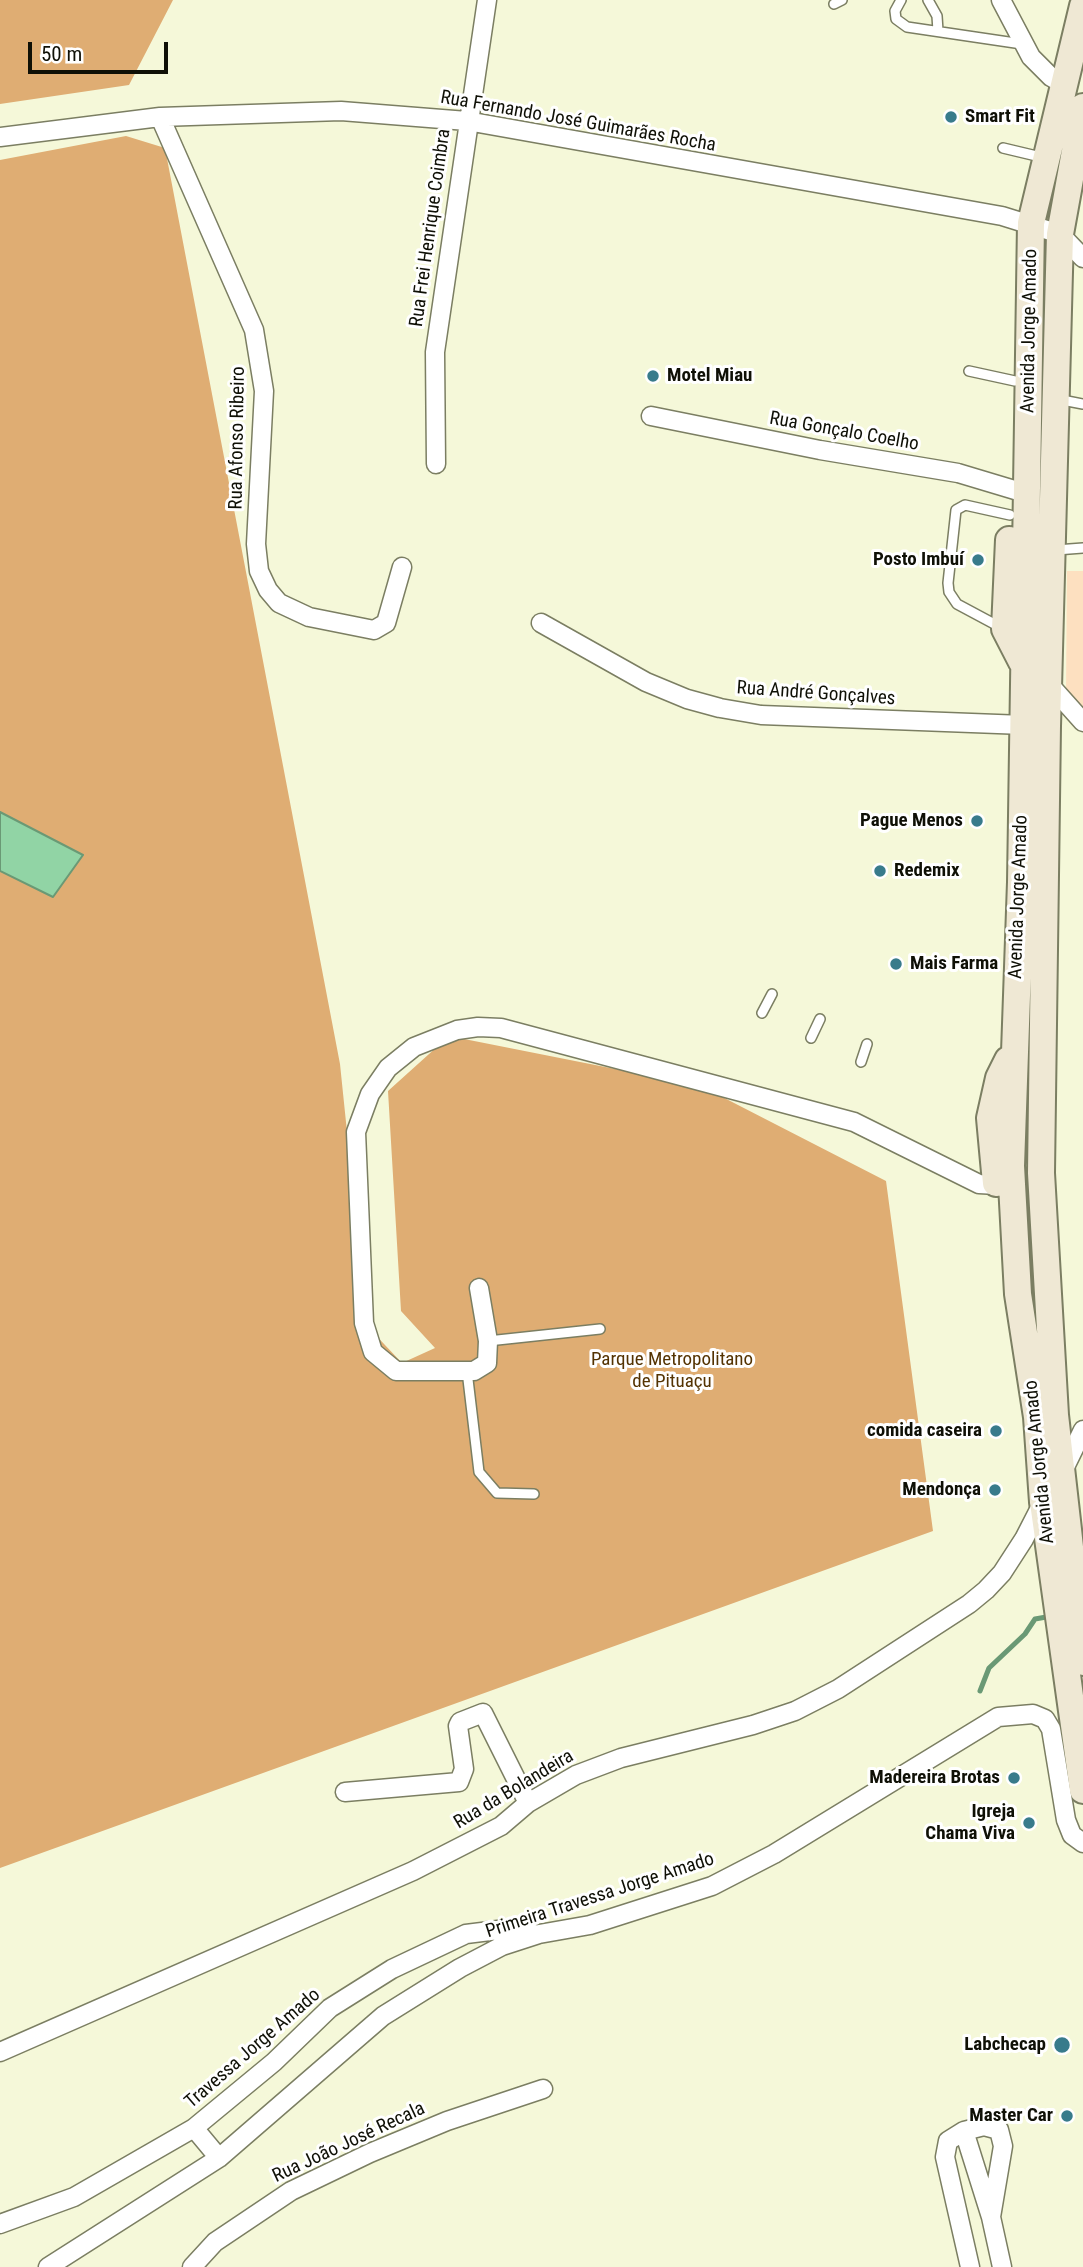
<!DOCTYPE html>
<html>
<head>
<meta charset="utf-8">
<style>
	body { margin:0 }
	#map { position:relative; width:1083px; height:2267px; overflow:hidden; background:#f5f8d9; font-family:"Roboto Condensed",sans-serif }
	canvas { display:block }
	.scale { position:absolute; left:28px; top:42px; width:140px; height:32px; box-sizing:border-box; border:4px solid #0f1006; border-top:0; padding-left:9px; font-size:21px; line-height:24px; white-space:nowrap; color:#0f1006; -webkit-text-stroke:5px #fff; paint-order:stroke }
</style>
</head>
<body>
<div id="map">
<canvas width="1083" height="2267"></canvas>
<div class="scale">50 m</div>
</div>
<script>
const ctx = document.querySelector('canvas').getContext('2d');
ctx.lineJoin = 'round';
function fillPath(path, color) {
  ctx.fillStyle = color;
  ctx.fill(path, 'evenodd');
}
function shape(rows) {
  const path = new Path2D();
  for (const r of rows) {
    path.moveTo(r[0], r[1]);
    for (let i = 2; i < r.length; i += 2) path.lineTo(r[i], r[i + 1]);
  }
  return path;
}
function trace(path, color, width, dash) {
  ctx.strokeStyle = color;
  ctx.lineWidth = width;
  ctx.lineCap = dash ? 'butt' : 'round';
  ctx.setLineDash(dash || []);
  ctx.stroke(path);
}
function label(font, color, halo, rows, align = 'center') {
  ctx.font = font + ' "Roboto Condensed",sans-serif';
  ctx.lineWidth = 6;
  ctx.setLineDash([]);
  ctx.textBaseline = 'middle';
  ctx.strokeStyle = halo;
  ctx.fillStyle = color;
  for (const [text, x, y, turn = 0] of rows) {
    ctx.save();
    ctx.translate(x, y);
    ctx.rotate((+turn || 0) * Math.PI / 180);
    ctx.textAlign = isNaN(turn) ? turn : align;
    if (halo) ctx.strokeText(text, 0, 0);
    ctx.fillText(text, 0, 0);
    ctx.restore();
  }
}
fillPath(shape([
	[1067,571,1083,571,1083,714,1066,693]
]), '#fde0c0');
fillPath(shape([
	[0,0,173,0,129,85,0,104],
	[126,136,165,148,340,1064,367,1326,402,1363,435,1348,401,1311,388,1091,449,1036,701,1086,886,1181,933,1531,0,1868,0,160]
]), '#dfad73');
const water = shape([
	[0,812,83,855,53,897,0,871,0,812]
]);
fillPath(water, '#91d4a5');
trace(water, '#6a9975', 2);
trace(shape([
	[980,1691,989,1668,1025,1634,1035,1619,1052,1616]
]), '#6a9975', 5);
const lane = shape([
	[901,0,895,11,896,19,907,27,1022,44],
	[928,0,937,16,938,31],
	[834,4,842,0],
	[1003,148,1045,158],
	[969,371,1015,381],
	[1057,399,1083,404],
	[1056,550,1083,548],
	[1000,627,957,604,949,592,948,583,956,510,965,505,1010,515],
	[762,1013,772,994],
	[811,1038,820,1019],
	[861,1062,867,1044],
	[488,1341,600,1329],
	[467,1371,479,1472,497,1493,534,1494]
]);
const street = shape([
	[1001,0,1031,57,1051,77,1065,85],
	[160,117,254,330,264,391,256,544,259,571,268,590,279,603,309,617,374,630,386,623,402,567],
	[0,137,160,117,341,111,467,121,1002,216,1060,234,1083,258],
	[651,416,820,450,958,473,1028,494],
	[436,464,435,352,487,0],
	[541,623,646,682,687,699,720,708,761,715,1024,725],
	[1049,684,1083,722],
	[479,1288,488,1341,487,1363,474,1371,396,1371,373,1352,364,1323,356,1132,370,1094,388,1068,414,1047,457,1030,478,1027,501,1028,854,1122,979,1184,997,1185],
	[1063,1471,1083,1430],
	[345,1792,459,1782,464,1769,458,1726,460,1722,483,1713,528,1803],
	[0,2052,413,1871,501,1826,528,1803,576,1775,621,1758,753,1725,795,1711,838,1689,969,1604,986,1590,1002,1573,1024,1539,1043,1502],
	[194,2128,219,2158],
	[964,2131,948,2141,945,2157,970,2267],
	[991,2217,1003,2146,999,2130,984,2126,964,2131,991,2217,1002,2267],
	[0,2224,74,2197,194,2128,274,2062,330,2008,392,1969,466,1934,506,1929,535,1934],
	[48,2267,219,2158,383,2016,460,1968,502,1946,539,1934,590,1925,712,1886,774,1854,998,1717,1033,1714,1045,1719,1051,1729,1066,1820,1072,1835,1083,1843],
	[192,2267,215,2242,291,2191,370,2153,447,2121,543,2089]
]);
const secondary = shape([
	[1083,6,1031,223,1021,882,1011,1166,1018,1294,1037,1417,1043,1502,1083,1790],
	[1083,107,1060,234,1047,726,1041,1173,1055,1415,1083,1662],
	[1009,540,1005,629,1022,662],
	[996,1183,990,1118,999,1078,1008,1060]
]);
trace(lane, '#7b7e62', 12);
trace(street, '#7b7e62', 21);
trace(secondary, '#7b7e62', 30);
trace(lane, '#fff', 9);
trace(street, '#fff', 18);
trace(secondary, '#efe8d4', 26);
for (const [x, y, r, color] of [
	[951,117,7,"#387b8b"],
	[653,376,7,"#387b8b"],
	[978,560,7,"#387b8b"],
	[977,821,7,"#387b8b"],
	[880,871,7,"#387b8b"],
	[896,964,7,"#387b8b"],
	[996,1431,7,"#387b8b"],
	[995,1490,7,"#387b8b"],
	[1014,1778,7,"#387b8b"],
	[1029,1823,7,"#387b8b"],
	[1062,2045,9,"#387b8b"],
	[1067,2116,7,"#387b8b"]
]) {
  const dot = new Path2D();
  dot.arc(x, y, r, 0, 2 * Math.PI);
  ctx.fillStyle = color;
  ctx.fill(dot);
  trace(dot, '#fff', 2.5);
}
label('bold 19px', '#0f1006', '#fff', [
	["Smart Fit",965,117,"left"],
	["Motel Miau",667,376,"left"],
	["Posto Imbuí",964,560],
	["Pague Menos",963,821],
	["Redemix",894,871,"left"],
	["Mais Farma",910,964,"left"],
	["comida caseira",982,1431],
	["Mendonça",981,1490],
	["Madereira Brotas",1000,1778],
	["Igreja",1015,1812],
	["Chama Viva",1015,1834],
	["Labchecap",1046,2045],
	["Master Car",1053,2116]
], 'right');
label('19px', '#0f1006', '#fff', [
	["Rua Fernando José Guimarães Rocha",578,122,10],
	["Rua Frei Henrique Coimbra",431,228,-82],
	["Avenida Jorge Amado",1030,331,-89],
	["Rua Gonçalo Coelho",844,432,10],
	["Rua Afonso Ribeiro",238,438,-89],
	["Rua André Gonçalves",816,694,4],
	["Avenida Jorge Amado",1019,897,-88],
	["Avenida Jorge Amado",1040,1462,-96],
	["Rua da Bolandeira",514,1790,-31],
	["Primeira Travessa Jorge Amado",600,1896,-18],
	["Travessa Jorge Amado",253,2049,-41],
	["Rua João José Recala",349,2143,-25]
]);
label('19px', '#543302', '#fff', [
	["Parque Metropolitano",672,1360],
	["de Pituaçu",672,1382]
]);
</script>
</body>
</html>
